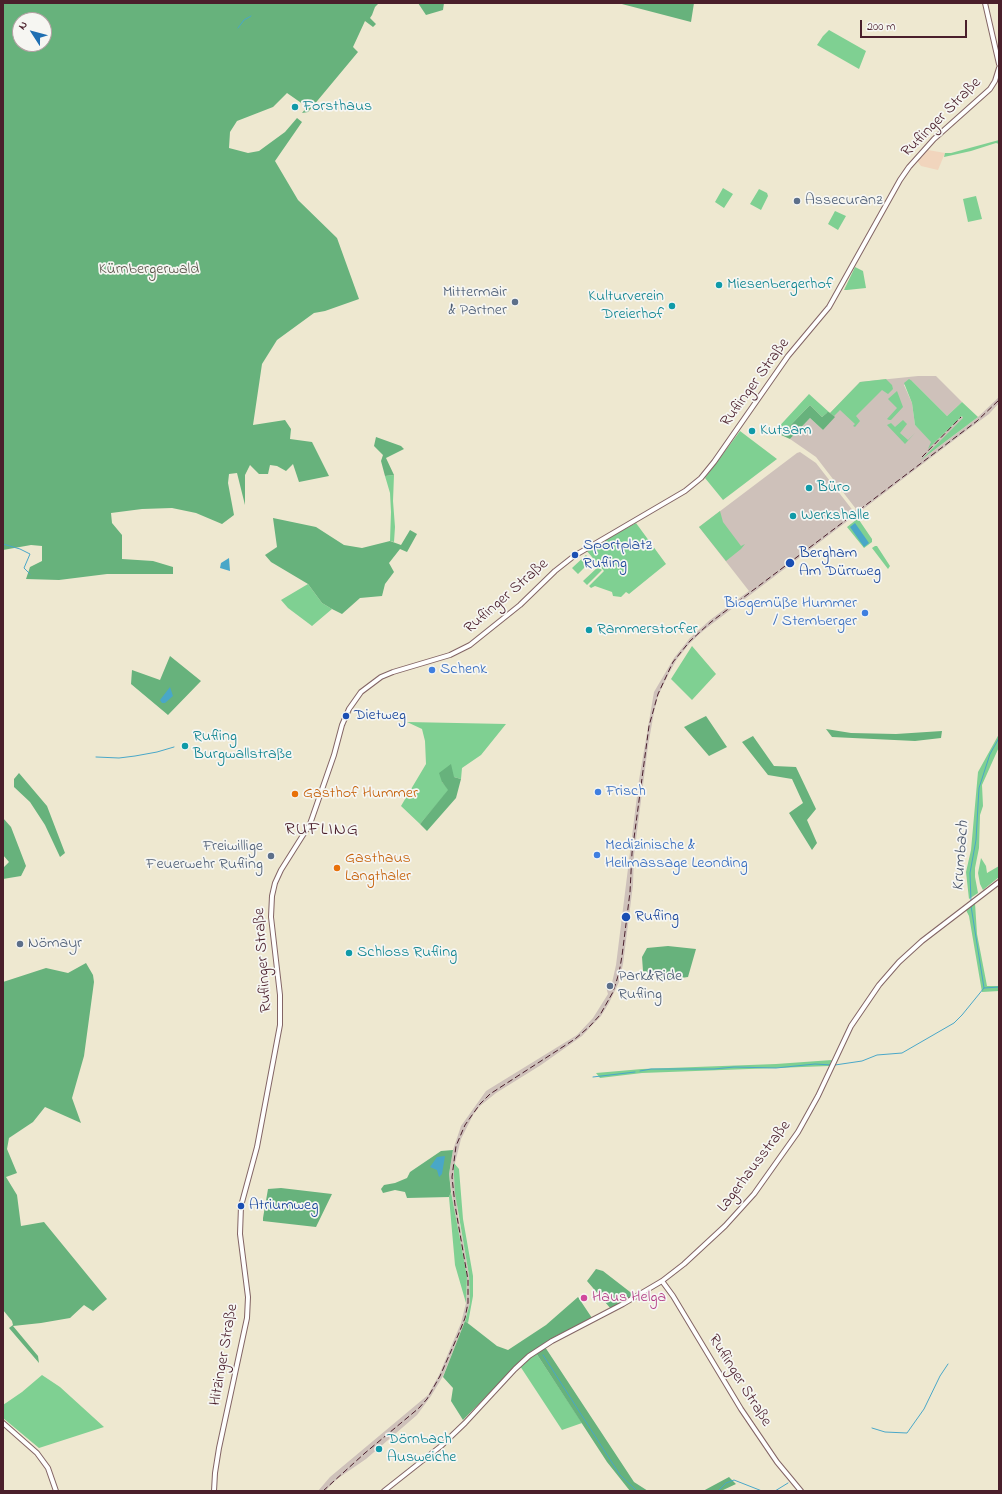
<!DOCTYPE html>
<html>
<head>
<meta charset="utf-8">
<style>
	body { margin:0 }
	#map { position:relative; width:1002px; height:1494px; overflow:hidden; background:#eee8d0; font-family:"Indie Flower",sans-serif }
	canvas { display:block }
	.frame { position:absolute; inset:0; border:4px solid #4a1f2b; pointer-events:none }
	.north { position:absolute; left:12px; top:12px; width:40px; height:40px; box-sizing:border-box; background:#f6f6f2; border:1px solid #b1a0a2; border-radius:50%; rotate:306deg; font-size:11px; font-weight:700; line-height:16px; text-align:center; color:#4a1f2b }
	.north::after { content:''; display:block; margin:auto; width:14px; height:18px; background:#1f6fb2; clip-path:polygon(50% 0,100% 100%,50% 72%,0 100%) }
	.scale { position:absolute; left:860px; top:20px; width:107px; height:18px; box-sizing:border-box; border:2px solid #4a1f2b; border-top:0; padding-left:5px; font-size:12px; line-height:14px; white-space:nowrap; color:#4a1f2b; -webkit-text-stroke:3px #f6f6f2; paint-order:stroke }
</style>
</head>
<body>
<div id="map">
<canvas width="1002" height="1494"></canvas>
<div class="frame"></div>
<div class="north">N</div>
<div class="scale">200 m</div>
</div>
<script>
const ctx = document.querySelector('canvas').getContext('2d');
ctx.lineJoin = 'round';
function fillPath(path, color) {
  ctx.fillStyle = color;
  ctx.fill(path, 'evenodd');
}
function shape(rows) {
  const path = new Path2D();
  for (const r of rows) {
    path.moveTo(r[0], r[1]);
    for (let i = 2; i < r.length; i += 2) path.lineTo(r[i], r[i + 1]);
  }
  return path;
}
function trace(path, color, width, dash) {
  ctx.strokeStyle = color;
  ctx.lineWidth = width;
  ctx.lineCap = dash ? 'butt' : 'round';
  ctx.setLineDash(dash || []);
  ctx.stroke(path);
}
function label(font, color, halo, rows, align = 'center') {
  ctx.font = font + ' "Indie Flower",sans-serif';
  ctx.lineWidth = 3.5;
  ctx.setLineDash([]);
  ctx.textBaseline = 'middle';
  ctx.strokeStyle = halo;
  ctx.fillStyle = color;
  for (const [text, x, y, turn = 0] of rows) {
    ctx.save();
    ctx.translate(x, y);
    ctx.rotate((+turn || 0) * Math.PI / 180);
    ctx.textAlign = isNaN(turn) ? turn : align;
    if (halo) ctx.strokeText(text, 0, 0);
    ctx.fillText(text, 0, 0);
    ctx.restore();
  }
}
fillPath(shape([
	[928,150,945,153,938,170,921,166,918,162,918,161]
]), '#f1d5bd');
fillPath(shape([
	[918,376,936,376,962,402,947,416,912,381,904,385,912,403,915,425,934,443,962,416,964,418,924,458,978,417,999,397,999,403,989,414,970,428,704,630,690,643,677,659,668,675,658,696,654,712,648,746,634,855,633,885,623,964,619,982,609,1003,601,1016,582,1036,541,1065,496,1093,480,1106,473,1115,461,1139,455,1163,454,1176,458,1214,469,1275,470,1303,465,1321,443,1376,431,1396,417,1415,366,1459,337,1479,325,1491,318,1491,330,1477,428,1395,439,1375,461,1323,466,1303,467,1276,454,1208,449,1174,453,1150,461,1126,486,1091,577,1035,593,1018,608,994,606,987,608,981,612,983,616,965,639,780,654,692,674,658,690,638,710,620,749,591,699,527,797,453,800,452,816,463,854,512,856,509,816,457,790,439,810,418,823,430,830,413,860,382]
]), '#cec1ba');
fillPath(shape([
	[829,30,866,51,859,69,817,45,823,36],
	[999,140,999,144,996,143,971,151,944,157,945,153,951,153],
	[723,188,733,194,724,208,715,202],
	[759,189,767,193,768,196,761,210,750,204],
	[976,196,982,219,968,222,963,199],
	[835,211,846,216,838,230,828,224],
	[855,267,863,271,866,288,847,290,844,290],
	[886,379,892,385,893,389,888,394,882,390,856,416,860,421,855,427,853,426,855,424,840,410,834,416,830,413,827,413,822,417,810,405,781,435,774,432,809,394,830,413,860,382],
	[909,379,912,381,947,416,962,402,978,417,921,460,963,418,962,416,928,449,931,442,915,425,912,403,904,383],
	[897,391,903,407,891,420,889,420,887,419,897,408,888,399],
	[903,420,907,424,900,433,908,440,915,433,905,444,887,425,891,423,895,427],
	[740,431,777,459,723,500,705,478],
	[394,475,393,501,395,527,394,542,390,541,391,512,390,493,385,476],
	[720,511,723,522,741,546,745,544,741,549,726,561,699,527],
	[857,517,872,539,872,542,864,548,847,527,856,520,855,519],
	[636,523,666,564,629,594,626,592,621,597,613,596,612,592,595,586,591,588,589,586,604,571,586,550],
	[875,546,877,546,890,566,888,569,872,548],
	[586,555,591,561,578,574,572,568],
	[598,567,602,570,587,585,583,581],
	[308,584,322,603,332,609,312,626,288,608,281,600],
	[692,646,716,674,692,700,671,679],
	[407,722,506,724,481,755,462,768,461,779,454,777,442,782,449,790,420,824,401,806,426,764,425,741,422,729],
	[999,734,999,747,982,785,983,806,980,815,979,848,975,868,975,877,978,893,969,899,966,872,971,850,978,772],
	[981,858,986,866,987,873,999,866,999,877,983,890,980,884,978,873],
	[975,903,977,934,987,986,999,986,999,991,982,992,969,916,966,910],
	[832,1060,829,1066,642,1073,600,1078,596,1073,642,1069,776,1064],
	[454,1163,459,1169,463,1219,473,1276,473,1296,468,1323,465,1321,470,1303,469,1275,455,1193,454,1176],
	[451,1192,467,1276,466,1303,455,1265,449,1197],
	[536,1353,582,1423,562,1430,520,1366],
	[42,1375,60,1387,104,1427,39,1448,3,1418,3,1405,22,1392]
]), '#7fd092');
fillPath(shape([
	[3,3,379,3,375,7,372,15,370,18,376,24,373,27,365,21,353,47,358,52,308,112,302,113,307,107,287,93,273,107,237,121,230,132,229,148,248,153,259,151,285,132,297,118,302,122,275,161,298,200,337,238,359,299,325,311,314,313,277,340,262,364,253,425,285,420,291,429,290,439,312,442,329,476,299,482,293,464,286,471,277,466,270,465,268,474,259,474,250,465,245,475,245,505,237,473,229,474,228,483,234,515,222,524,196,513,172,508,142,509,111,513,112,523,122,535,122,559,153,561,173,567,173,574,107,574,59,580,26,579,30,567,42,561,42,546,31,545,3,550],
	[20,20,44,20,44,44,20,44],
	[418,3,444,3,443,10,426,15],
	[618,3,694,3,691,22],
	[810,405,822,417,828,412,830,413,835,417,823,430,810,418,790,439,781,435],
	[376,437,401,446,404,449,386,458,394,475,385,476,381,461,383,455,374,446],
	[273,518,316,527,344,545,362,548,390,541,401,545,410,530,417,534,407,552,400,549,389,563,394,572,385,584,382,596,360,598,342,614,332,609,322,603,308,584,271,562,265,555,277,547],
	[170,656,201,681,168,715,131,684,132,670,160,680],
	[706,716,727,747,709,756,684,727],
	[826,729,851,733,896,734,942,731,941,738,915,741,832,737],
	[753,736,774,766,796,767,816,809,807,820,817,843,812,850,789,813,803,803,792,779,768,775,742,742],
	[451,764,454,777,461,779,456,798,427,831,420,824,448,790,442,782,439,773],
	[19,773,47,806,65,853,60,857,45,825,30,802,14,787,14,779],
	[3,818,11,827,26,866,21,876,3,879,3,868,9,862,3,855],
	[668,946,696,949,688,977,667,980,643,971,642,957,647,948],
	[86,963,93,975,94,982,84,1056,72,1098,81,1123,45,1107,33,1122,9,1138,7,1149,17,1173,6,1177,17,1195,21,1226,44,1222,107,1299,93,1311,84,1305,70,1318,41,1323,13,1326,38,1356,39,1363,9,1328,13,1325,12,1321,3,1310,3,982,46,968,68,973],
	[453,1150,449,1174,451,1192,449,1197,407,1198,405,1192,395,1190,383,1193,381,1189,384,1185,395,1183,407,1178,410,1172,441,1151],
	[281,1188,332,1194,316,1227,263,1221,263,1218,268,1189],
	[596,1269,603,1271,634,1295,611,1309,587,1281],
	[578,1297,592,1318,556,1336,536,1349,516,1366,463,1420,451,1401,453,1388,443,1377,465,1321,497,1346,508,1350,546,1325],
	[545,1347,634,1482,648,1491,630,1491,607,1462,536,1353],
	[729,1477,736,1484,721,1491,703,1491]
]), '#67b27c');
fillPath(shape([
	[855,523,869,543,864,547,850,527],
	[229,558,230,571,220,568,221,563],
	[170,687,173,696,165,703,162,703,160,700],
	[445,1156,442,1174,439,1177,437,1170,430,1167,437,1157]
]), '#49a7c8');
trace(shape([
	[238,28,244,20,251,16],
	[3,544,20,549,30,554,24,568,30,574],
	[96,757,119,758,135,756,157,752,174,747],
	[971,901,970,873,976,840,979,788,990,754,999,738],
	[971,906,984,988,999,987],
	[835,1065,862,1061,877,1055,902,1053,954,1023,962,1015,984,988],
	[640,1071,651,1069,714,1069,734,1067,776,1068,815,1064,832,1065],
	[593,1077,635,1072],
	[543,1355,620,1475,637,1491],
	[872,1428,885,1432,907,1433,924,1409,940,1376,948,1364],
	[718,1491,726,1483,734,1480,762,1491],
	[775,1491,788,1483]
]), '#49a7c8', 1);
const minor = shape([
	[985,3,999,64],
	[662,1281,673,1296,741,1409,777,1462,801,1491],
	[3,1423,37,1453,48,1468,56,1491],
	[214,1491,215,1473,219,1448,247,1318,248,1297,240,1234,241,1206,257,1147,280,1025,280,995,271,917,272,896,275,883,281,870,310,824,334,755,342,725,349,709,361,692,381,677,393,672,450,655,470,645,520,605,555,571,574,556,685,491,701,478,714,462,788,356,829,307,900,180,909,167,934,139,990,89,995,81,999,68],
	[384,1491,441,1446,465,1423,515,1369,529,1356,552,1341,623,1304,662,1281,684,1264,725,1226,754,1194,798,1132,818,1096,851,1026,879,985,899,962,922,941,999,882]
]);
trace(minor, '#836565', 6);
trace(minor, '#fff', 4);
trace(shape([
	[922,457,961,417],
	[323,1491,365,1453,419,1408,427,1399,440,1376,459,1333,465,1318,468,1303,468,1280,455,1205,452,1177,456,1146,465,1125,480,1104,490,1094,575,1039,590,1026,600,1015,613,992,619,973,622,956,630,892,632,853,649,726,658,694,673,662,690,641,711,622,977,421,999,400]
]), '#4a1f2b', 1, [6, 3]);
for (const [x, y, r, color] of [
	[295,107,4,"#0f9aa8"],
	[797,201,4,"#5c6f8a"],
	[719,285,4,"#0f9aa8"],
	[515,302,4,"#5c6f8a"],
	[672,306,4,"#0f9aa8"],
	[752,431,4,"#0f9aa8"],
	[809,488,4,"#0f9aa8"],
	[793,516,4,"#0f9aa8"],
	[575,555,4,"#1a4fb4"],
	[790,563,5,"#1a4fb4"],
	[865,613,4,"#3f7fe0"],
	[589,630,4,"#0f9aa8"],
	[432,670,4,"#3f7fe0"],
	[346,716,4,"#1a4fb4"],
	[185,746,4,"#0f9aa8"],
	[598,792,4,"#3f7fe0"],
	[295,794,4,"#e8710a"],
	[597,855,4,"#3f7fe0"],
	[271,856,4,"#5c6f8a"],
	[337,868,4,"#e8710a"],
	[626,917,5,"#1a4fb4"],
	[20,944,4,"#5c6f8a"],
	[349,953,4,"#0f9aa8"],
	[610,986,4,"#5c6f8a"],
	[241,1206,4,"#1a4fb4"],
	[584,1298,4,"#d1479c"],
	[379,1449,4,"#0f9aa8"]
]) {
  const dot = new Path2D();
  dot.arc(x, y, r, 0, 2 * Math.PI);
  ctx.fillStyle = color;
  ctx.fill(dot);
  trace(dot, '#f6f6f2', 1.5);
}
label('16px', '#0d838f', '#f6f6f2', [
	["Forsthaus",303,107],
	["Miesenbergerhof",727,285],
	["Kulturverein",664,297,"right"],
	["Dreierhof",664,315,"right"],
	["Kutsam",760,431],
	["Büro",817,488],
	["Werkshalle",801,516],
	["Rammerstorfer",597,630],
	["Rufling",193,737],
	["Burgwallstraße",193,755],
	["Schloss Rufling",357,953],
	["Dörnbach",387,1440],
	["Ausweiche",387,1458]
], 'left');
label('16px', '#4a1f2b', '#f6f6f2', [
	["Ruflinger Straße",942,118,-45],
	["Ruflinger Straße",756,383,-54],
	["Ruflinger Straße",507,597,-41],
	["Ruflinger Straße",264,960,-94],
	["Lagerhausstraße",755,1167,-53],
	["Hitzinger Straße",225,1355,-80],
	["Ruflinger Straße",739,1381,58]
]);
label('16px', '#4e5e75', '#f6f6f2', [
	["Assecuranz",805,201],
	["Mittermair",507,293,"right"],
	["& Partner",507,311,"right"],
	["Freiwillige",263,847,"right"],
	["Feuerwehr Rufling",263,865,"right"],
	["Nömayr",28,944],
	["Park&Ride",618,977],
	["Rufling",618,995]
], 'left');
label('16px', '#5a544a', '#f6f6f2', [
	["Kürnbergerwald",149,270]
]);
label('16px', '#164399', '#f6f6f2', [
	["Sportplatz",583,546],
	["Rufling",583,564],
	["Bergham",799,554],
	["Am Dürrweg",799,572],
	["Dietweg",354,716],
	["Rufling",635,917],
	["Atriumweg",249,1206]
], 'left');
label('16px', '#366cbe', '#f6f6f2', [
	["Biogemüße Hummer",857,604,"right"],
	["/ Stemberger",857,622,"right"],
	["Schenk",440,670],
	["Frisch",606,792],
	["Medizinische &",605,846],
	["Heilmassage Leonding",605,864]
], 'left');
label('16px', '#c56008', '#f6f6f2', [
	["Gasthof Hummer",303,794],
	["Gasthaus",345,859],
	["Langthaler",345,877]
], 'left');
label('16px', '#b23c85', '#f6f6f2', [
	["Haus Helga",592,1298]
], 'left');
label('italic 17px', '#4a556a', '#f6f6f2', [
	["Krumbach",962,856,-86]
]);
ctx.letterSpacing = '1px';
label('18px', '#4a1f2b', '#f6f6f2', [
	["RUFLING",322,831]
]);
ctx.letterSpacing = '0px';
</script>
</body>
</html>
